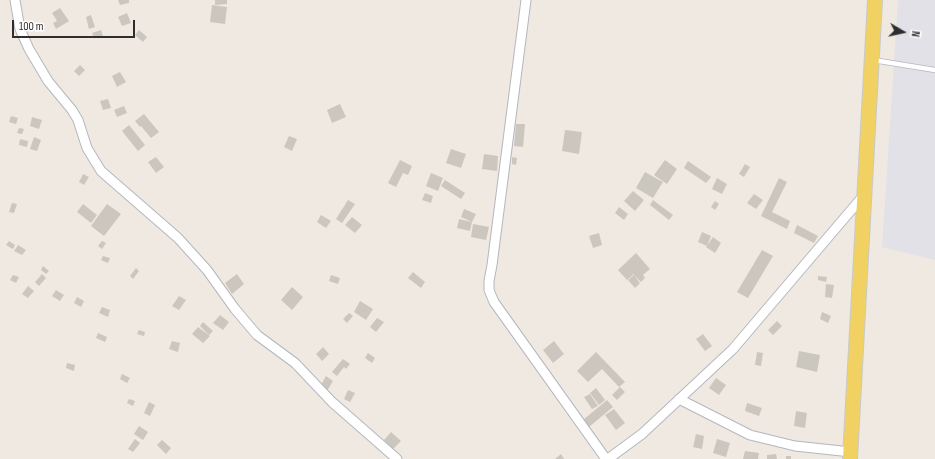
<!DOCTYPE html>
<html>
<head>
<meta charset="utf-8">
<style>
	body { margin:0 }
	#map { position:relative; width:935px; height:459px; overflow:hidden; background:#efe9e1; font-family:"Sofia Sans Condensed",sans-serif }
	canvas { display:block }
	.north { position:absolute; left:883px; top:12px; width:40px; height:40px; -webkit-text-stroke:3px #fff; paint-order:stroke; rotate:99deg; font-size:11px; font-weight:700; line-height:16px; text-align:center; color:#2e2e2e }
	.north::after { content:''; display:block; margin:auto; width:14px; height:18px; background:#2e2e2e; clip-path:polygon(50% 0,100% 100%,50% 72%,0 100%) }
	.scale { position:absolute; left:12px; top:20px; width:123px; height:18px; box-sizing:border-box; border:2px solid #2e2e2e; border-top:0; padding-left:5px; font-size:12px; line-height:14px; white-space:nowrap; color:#2e2e2e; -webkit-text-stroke:3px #fff; paint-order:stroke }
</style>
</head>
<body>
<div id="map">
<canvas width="935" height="459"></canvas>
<div class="north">N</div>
<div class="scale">100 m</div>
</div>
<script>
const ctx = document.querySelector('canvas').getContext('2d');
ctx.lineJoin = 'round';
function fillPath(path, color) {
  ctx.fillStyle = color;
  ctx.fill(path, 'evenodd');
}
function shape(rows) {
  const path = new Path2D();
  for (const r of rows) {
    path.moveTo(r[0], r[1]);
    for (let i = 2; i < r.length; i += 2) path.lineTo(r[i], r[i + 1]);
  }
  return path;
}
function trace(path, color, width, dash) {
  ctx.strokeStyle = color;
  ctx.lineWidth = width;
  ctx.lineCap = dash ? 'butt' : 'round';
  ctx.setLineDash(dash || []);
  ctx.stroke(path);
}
fillPath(shape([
	[898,0,935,0,935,260,882,247]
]), '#e3e1e8');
fillPath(shape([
	[118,0,129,0,129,3,120,5],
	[215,0,227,0,227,4,215,5],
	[212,5,227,7,225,24,210,22],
	[60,8,69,21,56,29,53,23,57,21,52,13],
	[127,13,131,23,122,26,118,17],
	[91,15,95,27,89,29,86,17],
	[101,30,103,36,94,38,92,33],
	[139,30,147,37,143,42,135,35],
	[80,65,85,70,79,76,74,71],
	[120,72,126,82,117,87,112,76],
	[108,99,111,108,103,110,100,101],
	[340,104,346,117,332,123,327,110],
	[124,106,127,113,117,117,114,110],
	[144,114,159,132,151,138,141,126,140,127,135,121],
	[11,116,18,118,16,124,9,122],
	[32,117,42,120,39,129,30,126],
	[516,124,525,124,523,147,514,146],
	[129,125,145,145,138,151,122,131],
	[19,128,24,129,22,134,17,133],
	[565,130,582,132,579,154,562,151],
	[289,136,297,139,292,151,284,147],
	[34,137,41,140,37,151,30,149],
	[20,139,28,141,27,147,19,145],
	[451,149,466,154,461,168,446,163],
	[484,154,498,156,497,171,482,169],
	[156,157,164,167,156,173,148,162],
	[512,157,517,158,516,165,512,164],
	[400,160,412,166,408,175,403,173,396,187,388,183],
	[665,160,677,169,667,184,654,175],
	[688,161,711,177,706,183,684,168],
	[745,164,750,167,744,177,739,174],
	[645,172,663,182,653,198,636,188],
	[431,173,443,178,438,191,426,186],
	[83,174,89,177,84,185,79,182],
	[717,178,727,184,722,194,712,189],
	[779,178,787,182,772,212,790,221,787,229,761,216],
	[445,180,465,193,461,199,441,186],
	[633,191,644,200,635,211,624,201],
	[425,193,433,196,431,203,422,200],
	[754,194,763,200,756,209,747,203],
	[348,200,355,204,342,223,336,219],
	[653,200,673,215,669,220,650,205],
	[715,201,719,204,715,210,711,207],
	[12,203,17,204,14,213,9,212],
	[83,204,97,215,91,223,77,212],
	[107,204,121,214,104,236,91,226],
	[619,207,628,214,624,220,615,213],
	[464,209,476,214,472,222,461,217],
	[321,215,331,221,326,228,317,222],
	[352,217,362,225,355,233,345,225],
	[459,219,472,222,470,231,457,228],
	[473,224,489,227,486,240,471,237],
	[797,225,818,236,814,243,794,233],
	[702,232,711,236,707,246,698,242],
	[599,233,602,245,593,248,589,236],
	[713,237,721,243,715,253,706,247],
	[9,241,15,245,13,249,6,245],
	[102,241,106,243,102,249,98,246],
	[18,245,26,250,22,255,14,251],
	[762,250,773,256,748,298,737,292],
	[636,253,650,269,643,275,645,278,641,282,632,273,633,275,627,280,618,270],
	[103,256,110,258,108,263,101,260],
	[43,266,49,271,46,274,41,270],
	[136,268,139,271,133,279,130,276],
	[413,272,425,282,421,288,408,278],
	[42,274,46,278,39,286,35,282],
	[237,274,244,284,232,294,225,283],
	[13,275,19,277,16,283,10,280],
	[331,275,340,278,338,284,329,281],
	[634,275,640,283,635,288,628,280],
	[818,276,827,277,826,282,818,280],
	[826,284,834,285,832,298,825,297],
	[28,286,34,291,28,298,22,294],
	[292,287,303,297,292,310,281,300],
	[56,290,64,295,60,301,52,296],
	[179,296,186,300,179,310,172,306],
	[77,297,84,301,81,307,74,303],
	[360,301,373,309,366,320,354,312],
	[102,307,110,310,108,317,99,313],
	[822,312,831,316,828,323,820,319],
	[349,313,353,316,347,323,343,319],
	[220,315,229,322,223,330,213,323],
	[377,318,384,322,376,332,370,327],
	[777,321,782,326,773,335,768,330],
	[203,322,213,331,209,335,200,326],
	[198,327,210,336,203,343,192,334],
	[139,330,145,332,144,336,137,334],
	[98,333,107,337,105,342,96,338],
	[703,334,712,346,705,351,696,339],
	[172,341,180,343,178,352,169,349],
	[554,341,564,354,553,363,543,350],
	[323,347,329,354,322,361,316,354],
	[799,351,820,355,817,372,796,367],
	[596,352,625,382,619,387,602,369,588,382,577,371],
	[757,352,763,353,761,366,755,365],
	[368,353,375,358,372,363,365,358],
	[343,359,350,364,346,369,344,367,337,376,332,372],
	[67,363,75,365,74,371,66,368],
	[122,374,130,378,127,383,120,379],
	[326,376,333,381,327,391,320,387],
	[716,378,726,385,719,395,709,388],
	[620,387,625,392,617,400,612,395],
	[596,388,605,400,599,405,590,393],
	[348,390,355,393,350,402,344,399],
	[590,394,598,406,592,409,584,397],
	[129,399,135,401,133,406,127,403],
	[607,400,613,407,589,427,583,420],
	[149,402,155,405,150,416,144,413],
	[747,403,762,408,759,416,745,411],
	[614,409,625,423,616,430,605,415],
	[796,411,807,413,805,428,794,426],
	[139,426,148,432,143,440,134,434],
	[391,432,401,441,393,449,384,440],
	[696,434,704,436,702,449,693,447],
	[135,439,140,443,133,452,128,449],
	[717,439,730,443,726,457,713,453],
	[162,440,171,448,166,454,157,445],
	[745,451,759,453,758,459,743,459],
	[561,454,564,459,555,459],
	[776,454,777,459,767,459,767,455],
	[786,456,791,456,791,459,786,459]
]), '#cbc7bf');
const lane = shape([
	[873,60,935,70]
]);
const street = shape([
	[15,0,20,29,29,49,48,81,72,110,78,120,87,148,101,171,178,238,207,270,235,309,257,335,295,363,332,402,397,459],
	[526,0,492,265,489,281,489,290,494,302,606,459],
	[679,399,750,435,795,446,851,452],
	[608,459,642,434,733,349,864,195]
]);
const primary = shape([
	[850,459,875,0]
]);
trace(lane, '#b4b7c1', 6);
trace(street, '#b4b7c1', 11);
trace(primary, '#c9c9c9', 16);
trace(lane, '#fff', 4.5);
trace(street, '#fff', 9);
trace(primary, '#f2d163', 14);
</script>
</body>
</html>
